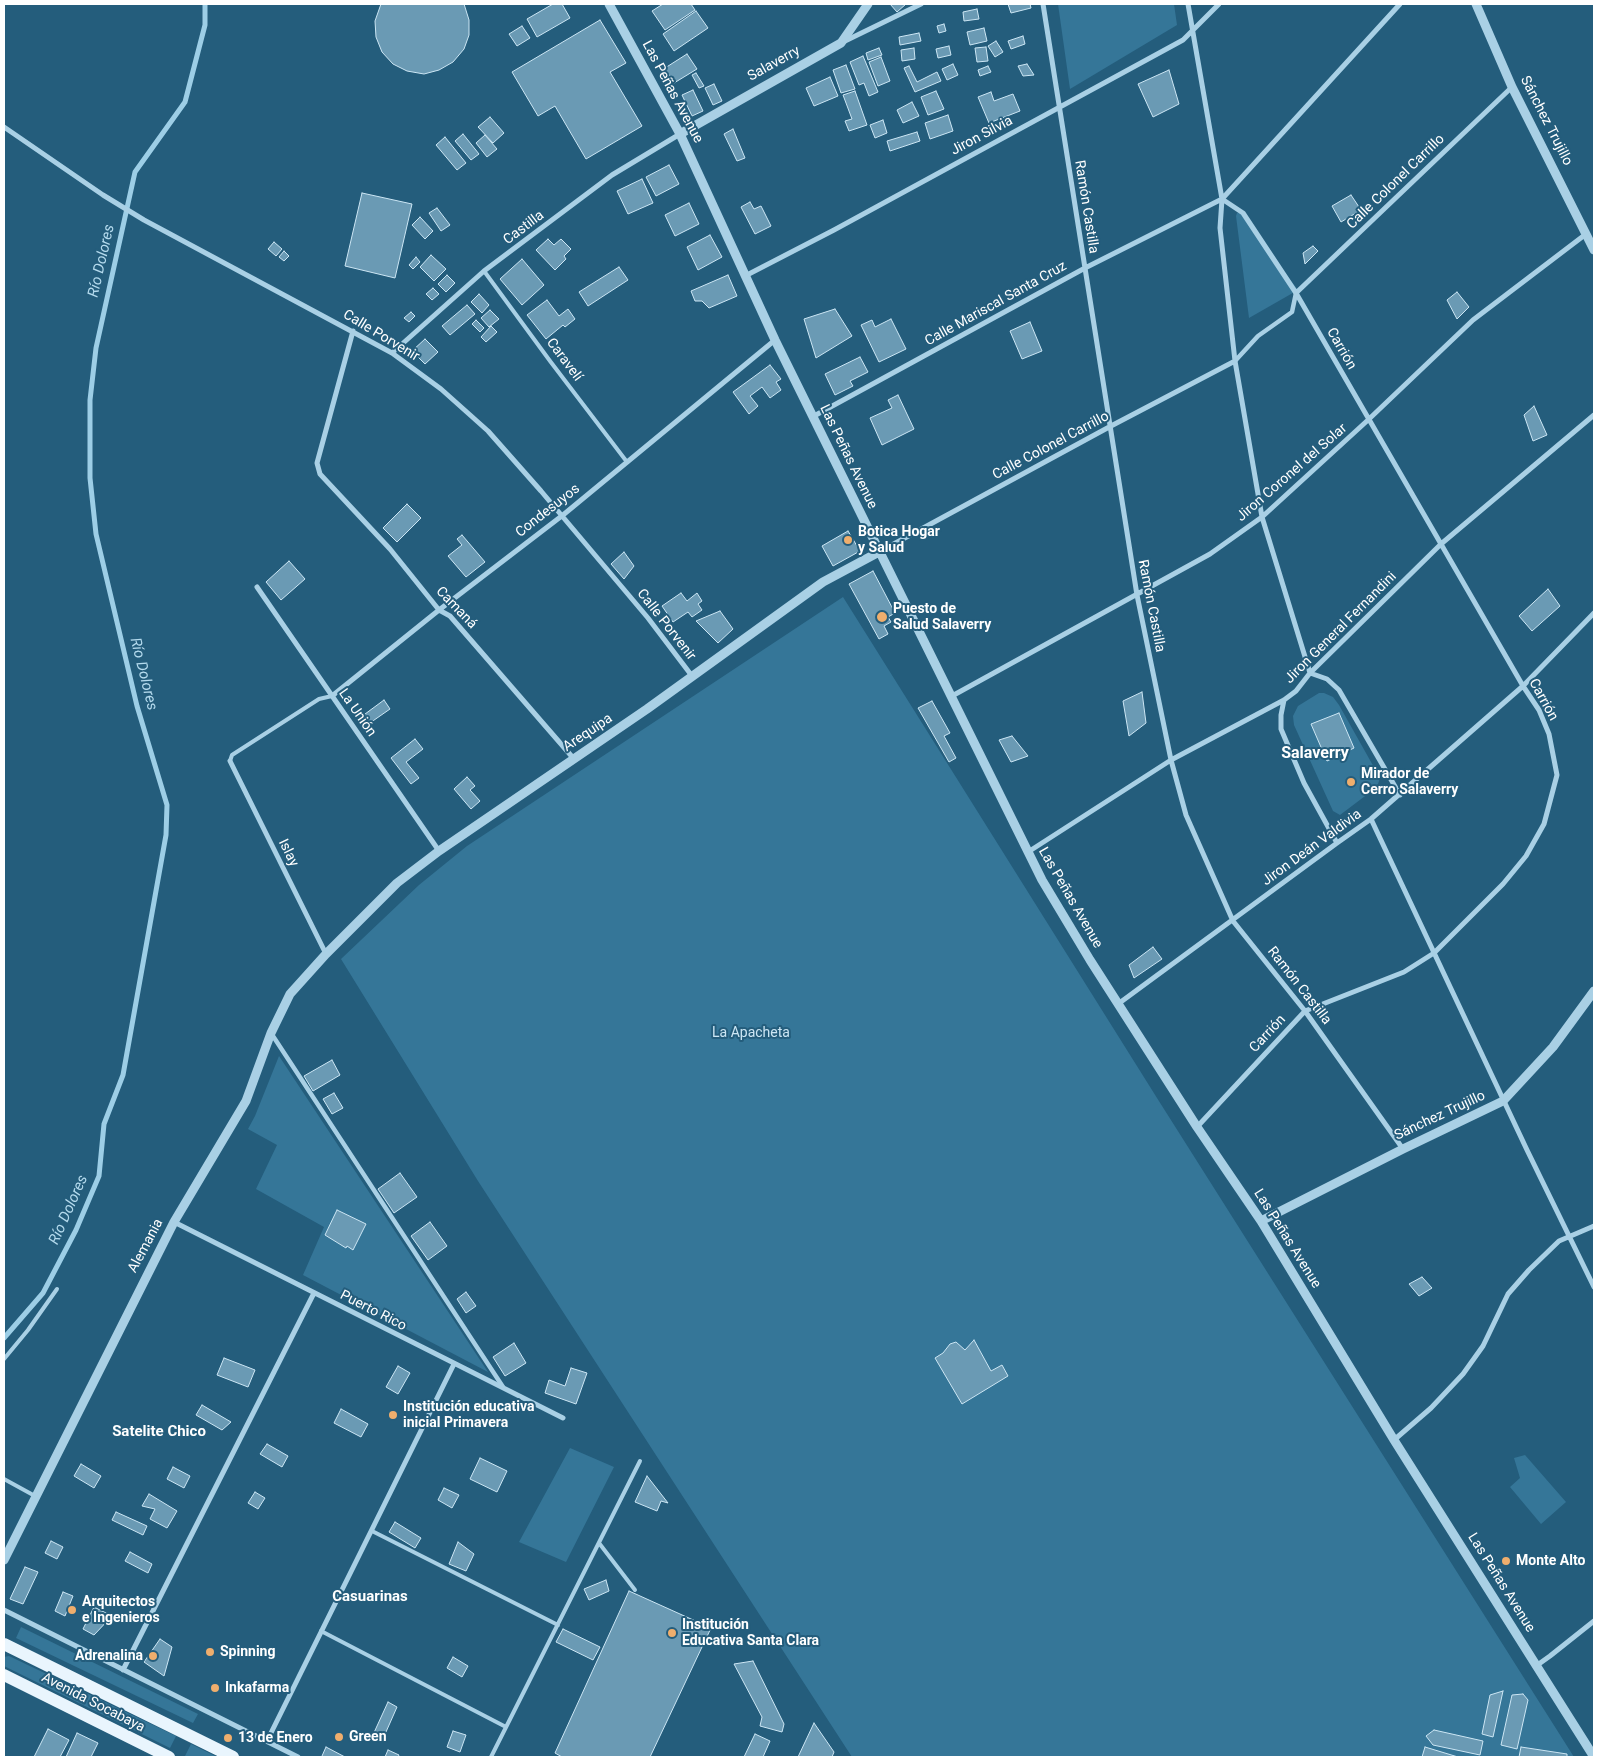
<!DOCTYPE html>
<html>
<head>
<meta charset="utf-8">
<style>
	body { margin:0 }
	#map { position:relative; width:1598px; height:1761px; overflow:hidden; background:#245d7c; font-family:Roboto,sans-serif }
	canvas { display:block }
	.frame { position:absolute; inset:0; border:5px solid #fff; pointer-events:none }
</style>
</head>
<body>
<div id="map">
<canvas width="1598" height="1761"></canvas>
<div class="frame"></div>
</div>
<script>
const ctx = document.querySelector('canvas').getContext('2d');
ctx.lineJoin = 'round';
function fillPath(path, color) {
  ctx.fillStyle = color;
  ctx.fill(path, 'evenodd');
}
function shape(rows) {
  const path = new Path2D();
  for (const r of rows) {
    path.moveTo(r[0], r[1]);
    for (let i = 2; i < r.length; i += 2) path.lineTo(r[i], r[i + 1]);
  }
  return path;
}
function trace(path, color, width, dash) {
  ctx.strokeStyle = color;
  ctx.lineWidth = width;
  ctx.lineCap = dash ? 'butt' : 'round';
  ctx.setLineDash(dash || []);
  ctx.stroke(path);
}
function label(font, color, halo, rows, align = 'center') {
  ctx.font = font + ' Roboto,sans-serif';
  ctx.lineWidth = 4;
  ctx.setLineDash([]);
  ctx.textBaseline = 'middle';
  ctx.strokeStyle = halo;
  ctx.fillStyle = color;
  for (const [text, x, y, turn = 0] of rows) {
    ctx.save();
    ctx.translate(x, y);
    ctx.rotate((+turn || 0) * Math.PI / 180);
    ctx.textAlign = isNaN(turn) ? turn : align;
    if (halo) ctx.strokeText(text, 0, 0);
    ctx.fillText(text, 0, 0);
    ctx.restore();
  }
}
fillPath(shape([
	[1058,4,1174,4,1177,25,1070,89],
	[1237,213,1240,213,1298,290,1249,318,1236,216],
	[843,597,1157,1098,1574,1757,852,1757,478,1181,341,959,419,885,467,846],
	[1319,693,1324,693,1333,697,1339,705,1380,778,1377,787,1340,815,1333,811,1294,725,1293,716,1298,706],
	[279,1056,488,1372,303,1275,324,1227,256,1189,277,1145,248,1129,255,1116],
	[570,1448,614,1467,566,1562,519,1542],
	[1525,1455,1566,1502,1541,1524,1510,1487,1520,1478,1514,1458],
	[21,1627,198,1714,193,1723,16,1638],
	[9,1656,176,1736,170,1748,4,1666,4,1657],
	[191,1744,217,1757,188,1757,185,1756]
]), '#357698');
trace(shape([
	[4,1338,43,1293,76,1230,99,1176,104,1124,123,1075,166,835,167,805,137,706,96,534,90,478,90,400,96,348,135,172,185,102,205,25,205,4]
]), '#9dcee6', 5);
const building = shape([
	[381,4,464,4,469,20,469,35,464,49,453,62,439,70,424,74,407,71,393,64,382,52,376,37,375,21,381,4],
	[553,4,562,4,570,18,537,37,527,19,553,4],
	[663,4,691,4,695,10,665,30,652,11,663,4],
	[890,4,906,4,897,12,890,4],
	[1008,4,1030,4,1031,8,1011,13,1008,4],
	[977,9,979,19,964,21,963,12,977,9],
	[696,11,708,28,674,51,663,34,696,11],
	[600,20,626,63,610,72,642,126,586,159,555,106,538,116,512,72,600,20],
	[944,24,946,31,939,33,937,26,944,24],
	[522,26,530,38,517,46,509,34,522,26],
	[984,28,987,41,970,45,967,32,984,28],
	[919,33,921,41,900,45,899,37,919,33],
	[1023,36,1025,44,1011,49,1008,41,1023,36],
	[996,41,1003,52,995,57,988,46,996,41],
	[949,46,951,55,938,58,936,49,949,46],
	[986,47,988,61,977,62,975,48,986,47],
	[879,48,882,55,868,60,866,53,879,48],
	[914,48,915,59,902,61,901,50,914,48],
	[687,54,697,69,674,83,665,68,687,54],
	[863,56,878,92,869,96,864,83,859,85,850,62,863,56],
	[881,57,890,81,878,86,869,62,881,57],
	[953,64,958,75,947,80,942,69,953,64],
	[1027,64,1034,75,1023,76,1018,66,1027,64],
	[846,65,855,89,841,93,833,70,846,65],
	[909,66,917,82,937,72,941,81,915,92,904,68,909,66],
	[988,66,991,72,980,76,978,70,988,66],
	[1169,70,1179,104,1153,117,1138,84,1169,70],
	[696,73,704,86,699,88,692,75,696,73],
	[830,77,838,96,814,106,806,88,830,77],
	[714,84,722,101,713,105,705,88,714,84],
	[693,90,703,111,692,116,682,95,693,90],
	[855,91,867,125,849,131,845,121,852,119,843,95,855,91],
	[936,91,944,109,928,115,921,97,936,91],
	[991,92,994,101,1013,94,1020,111,989,123,978,97,991,92],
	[912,102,919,116,903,123,897,110,912,102],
	[948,115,953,131,930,139,925,123,948,115],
	[490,117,504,133,493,143,478,127,490,117],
	[883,120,887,133,875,138,870,125,883,120],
	[733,129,745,158,737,161,724,134,733,129],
	[917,132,920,141,890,151,887,141,917,132],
	[463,134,479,154,471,160,455,141,463,134],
	[485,135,497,149,487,157,476,143,485,135],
	[445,137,466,163,457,170,436,145,445,137],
	[669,165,679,184,656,196,646,177,669,165],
	[642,179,653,203,628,214,617,191,642,179],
	[362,193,412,204,395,278,345,266,362,193],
	[1351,195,1361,210,1341,222,1332,206,1351,195],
	[750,202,754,209,761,206,771,226,755,234,741,207,750,202],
	[689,203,699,224,675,236,665,215,689,203],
	[437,208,450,225,441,231,429,213,437,208],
	[420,217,433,231,425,239,412,225,420,217],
	[710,235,722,257,698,270,687,247,710,235],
	[548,239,554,245,561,239,571,249,564,256,566,259,555,270,536,250,548,239],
	[274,242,282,249,276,256,268,249,274,242],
	[1313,246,1318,251,1305,264,1303,253,1313,246],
	[284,251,289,256,284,261,279,257,284,251],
	[431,255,446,269,434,281,420,267,431,255],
	[416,257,420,262,413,269,409,265,416,257],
	[522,259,544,285,522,305,500,279,522,259],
	[619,267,628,280,588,306,579,292,619,267],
	[447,275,455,283,446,292,438,284,447,275],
	[728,275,737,296,709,308,702,301,695,301,691,291,728,275],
	[433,288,439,294,432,300,426,294,433,288],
	[1457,292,1469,307,1457,319,1447,300,1457,292],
	[479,294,489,305,482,313,471,302,479,294],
	[547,300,559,316,568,309,575,319,565,327,563,325,546,339,527,315,547,300],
	[467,305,475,314,450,335,442,326,467,305],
	[835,309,852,336,816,358,804,319,835,309],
	[490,310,499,319,489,327,481,318,490,310],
	[411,312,415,316,409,322,404,318,411,312],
	[891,319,906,349,879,362,861,325,872,320,875,327,891,319],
	[476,320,484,328,480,332,472,324,476,320],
	[1030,322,1042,351,1022,359,1010,331,1030,322],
	[491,326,497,332,486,342,481,337,491,326],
	[425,339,438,352,425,364,412,351,425,339],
	[860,357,868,372,850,381,853,386,835,395,825,374,860,357],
	[770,365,781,379,776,382,781,390,770,398,762,387,750,396,758,406,749,414,733,392,770,365],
	[898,395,914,429,882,445,870,418,892,408,888,400,898,395],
	[1534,406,1547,435,1533,441,1524,415,1534,406],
	[407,504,421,518,397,542,383,528,407,504],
	[848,531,860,551,833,566,822,546,848,531],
	[462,535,485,562,466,577,448,556,462,545,457,539,462,535],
	[624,552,634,566,624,579,611,564,624,552],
	[289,561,305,579,281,600,266,582,289,561],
	[873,571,895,613,888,617,891,622,884,626,888,634,879,639,849,584,873,571],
	[1548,589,1560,606,1532,631,1519,616,1548,589],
	[681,593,687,601,697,593,702,601,698,604,702,610,692,617,688,612,673,622,662,606,681,593],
	[720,611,733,629,718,643,696,621,720,611],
	[1142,692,1146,723,1129,736,1123,701,1142,692],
	[384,700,390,709,367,725,361,717,384,700],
	[932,701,950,733,944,736,956,758,949,762,918,708,932,701],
	[1339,713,1354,748,1327,761,1311,724,1339,713],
	[1012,736,1028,756,1011,762,999,740,1012,736],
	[415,739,423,749,406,762,419,778,411,784,391,758,415,739],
	[467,777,475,786,470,790,480,801,471,809,454,789,467,777],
	[1153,947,1162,959,1134,978,1129,965,1153,947],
	[332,1060,340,1075,313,1091,304,1076,332,1060],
	[334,1093,343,1108,332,1114,323,1099,334,1093],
	[400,1173,417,1197,394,1213,378,1189,400,1173],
	[337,1210,366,1224,353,1250,347,1246,346,1248,325,1235,337,1210],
	[430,1222,447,1246,428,1260,411,1236,430,1222],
	[1422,1277,1432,1288,1419,1296,1409,1284,1422,1277],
	[466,1292,476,1306,466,1313,457,1299,466,1292],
	[974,1340,991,1371,1002,1365,1008,1376,962,1404,935,1358,943,1353,950,1344,956,1342,965,1350,974,1340],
	[514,1343,526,1363,505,1376,493,1357,514,1343],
	[224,1358,255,1370,248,1387,217,1375,224,1358],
	[398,1366,410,1373,398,1394,386,1387,398,1366],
	[571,1368,587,1373,576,1404,545,1393,549,1380,565,1386,571,1368],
	[202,1405,231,1422,222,1430,196,1415,202,1405],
	[341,1409,368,1424,361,1437,334,1423,341,1409],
	[267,1444,288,1456,282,1467,260,1454,267,1444],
	[480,1458,507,1471,497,1492,470,1479,480,1458],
	[81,1464,101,1476,94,1488,74,1476,81,1464],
	[173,1467,190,1476,184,1488,167,1479,173,1467],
	[647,1476,668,1503,661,1501,657,1511,635,1502,647,1476],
	[444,1488,459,1495,452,1508,438,1500,444,1488],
	[255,1492,265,1498,258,1509,248,1503,255,1492],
	[149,1494,177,1511,167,1528,150,1519,155,1509,142,1506,149,1494],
	[116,1512,147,1526,143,1535,112,1520,116,1512],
	[395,1522,421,1538,415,1548,389,1532,395,1522],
	[51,1541,63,1547,57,1559,45,1553,51,1541],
	[458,1542,474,1554,466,1571,449,1564,458,1542],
	[130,1552,152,1564,148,1573,125,1561,130,1552],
	[25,1567,38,1572,23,1604,10,1599,25,1567],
	[606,1580,609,1591,589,1600,584,1589,606,1580],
	[629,1591,711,1628,650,1757,562,1757,555,1753,629,1591],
	[63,1592,73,1596,65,1616,55,1611,63,1592],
	[94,1607,112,1616,94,1635,83,1629,94,1607],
	[563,1629,600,1647,593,1660,556,1642,563,1629],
	[160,1639,172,1647,164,1676,144,1662,160,1639],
	[453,1657,468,1666,462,1677,447,1668,453,1657],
	[753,1661,784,1724,782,1732,760,1726,762,1717,734,1664,753,1661],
	[1503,1691,1493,1737,1482,1734,1490,1695,1503,1691],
	[1523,1694,1528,1700,1517,1749,1501,1745,1512,1695,1523,1694],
	[388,1702,397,1707,382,1741,372,1737,388,1702],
	[814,1723,834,1752,832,1757,798,1757,814,1723],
	[48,1729,69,1740,60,1757,34,1757,48,1729],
	[1434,1730,1483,1741,1480,1755,1433,1745,1426,1736,1434,1730],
	[453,1731,466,1735,460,1752,447,1747,453,1731],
	[77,1733,98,1743,91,1757,66,1757,77,1733],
	[755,1734,770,1741,763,1757,744,1757,755,1734],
	[326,1747,345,1757,323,1757,322,1756,326,1747],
	[1425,1747,1458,1757,1422,1757,1425,1747],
	[1521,1747,1567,1754,1567,1757,1519,1757,1521,1747],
	[388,1750,399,1755,398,1757,385,1757,388,1750]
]);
fillPath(building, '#6a9ab4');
trace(building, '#cce6f4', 1);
trace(shape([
	[484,271,550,361,627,462],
	[230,761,232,755,319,699,332,696],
	[4,1359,28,1330,57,1289],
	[4,1479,35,1496],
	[372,1531,558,1625],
	[599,1543,635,1590],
	[321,1631,506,1727],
	[491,1757,640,1461]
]), '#a9d0e5', 4);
trace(shape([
	[1235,361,1258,336,1292,312,1296,293],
	[271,1033,503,1387]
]), '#a9d0e5', 4.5);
trace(shape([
	[1043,4,1137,595,1171,760,1186,815,1233,921,1305,1011,1403,1149],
	[1188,4,1222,199,1220,228,1235,361,1262,517,1310,673,1327,679,1339,690,1400,795],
	[843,42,921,4],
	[4,127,103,195,144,220,392,353,441,389,488,431,541,491,648,618,692,676],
	[745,276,834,230,1183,40,1219,4],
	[1296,293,1512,87],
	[353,331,317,463,320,474,390,549,439,610,450,616,574,759],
	[392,353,484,271,612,175,680,134],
	[814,416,1085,268,1222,199,1400,4],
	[879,552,1111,426,1235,361],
	[257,587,439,851],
	[332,696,439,610,563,515,775,340],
	[952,696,1210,554,1262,517,1368,420,1473,320,1586,234],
	[1284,700,1281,715,1281,729,1304,783,1337,843],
	[230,761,326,954],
	[1371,819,1527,1150,1594,1287],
	[1028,852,1171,760,1284,700,1296,691,1310,673,1441,544,1594,415],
	[1118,1004,1337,843,1371,819,1523,686,1594,613],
	[1197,1127,1305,1011,1404,972,1434,953,1503,884,1526,856,1544,824,1557,775,1549,734,1539,710,1523,686,1296,293,1243,213,1222,199],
	[174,1222,563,1418],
	[1394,1440,1431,1408,1463,1374,1483,1346,1508,1294,1529,1270,1559,1241,1594,1226],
	[4,1610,298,1757],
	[1536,1666,1550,1656,1594,1621],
	[123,1670,314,1293],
	[267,1741,454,1364]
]), '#a9d0e5', 5);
trace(shape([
	[609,4,680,134,775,340,1042,880,1090,960,1197,1127,1261,1221,1394,1440,1594,1757],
	[1476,4,1512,87,1594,250],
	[680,134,841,43,868,4],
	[1261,1221,1403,1149,1503,1101,1553,1047,1594,991],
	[4,1560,174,1222,246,1101,271,1033,290,994,326,954,397,883,439,851,647,709,823,582,879,552]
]), '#a9d0e5', 9);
trace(shape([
	[4,1644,233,1757],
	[4,1675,169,1757]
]), '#e9f5fd', 12);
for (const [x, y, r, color] of [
	[848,540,5,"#efae6d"],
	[882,617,6,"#efae6d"],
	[1351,782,5,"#efae6d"],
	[393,1415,5,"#efae6d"],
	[1506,1561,5,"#efae6d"],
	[72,1610,5,"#efae6d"],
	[672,1633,5,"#efae6d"],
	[210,1652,5,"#efae6d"],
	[153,1656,5,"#efae6d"],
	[215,1688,5,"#efae6d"],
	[339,1737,5,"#efae6d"],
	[228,1738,5,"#efae6d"]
]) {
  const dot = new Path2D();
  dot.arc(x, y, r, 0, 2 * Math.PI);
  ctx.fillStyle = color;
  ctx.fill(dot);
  trace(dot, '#245d7c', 2);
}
label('14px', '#fff', '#245d7c', [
	["Salaverry",774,64,-29],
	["Las Peñas Avenue",672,92,62],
	["Sánchez Trujillo",1546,121,63],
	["Jiron Silvia",982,136,-28],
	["Calle Colonel Carrillo",1396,182,-44],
	["Ramón Castilla",1086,207,81],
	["Castilla",524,228,-37],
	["Calle Mariscal Santa Cruz",996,304,-29],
	["Calle Porvenir",381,336,31],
	["Carrión",1341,349,60],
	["Caravelí",564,360,53],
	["Calle Colonel Carrillo",1051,446,-28],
	["Las Peñas Avenue",848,457,64],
	["Jiron Coronel del Solar",1292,473,-41],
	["Condesuyos",548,511,-38],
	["Ramón Castilla",1151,606,79],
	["Camaná",456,608,46],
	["Calle Porvenir",666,625,52],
	["Jiron General Fernandini",1341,628,-45],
	["Carrión",1543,700,61],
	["La Unión",357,713,55],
	["Arequipa",588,733,-34],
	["Jiron Deán Valdivia",1312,848,-36],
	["Islay",288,853,64],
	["Las Peñas Avenue",1070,898,60],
	["Ramón Castilla",1299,986,52],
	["Carrión",1268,1034,-47],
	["Sánchez Trujillo",1440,1116,-25],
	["Las Peñas Avenue",1287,1239,58],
	["Alemania",146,1246,-62],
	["Puerto Rico",373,1311,27],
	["Las Peñas Avenue",1501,1583,58],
	["Avenida Socabaya",93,1703,27]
]);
label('bold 14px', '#fff', '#245d7c', [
	["Botica Hogar",858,532],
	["y Salud",858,548],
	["Puesto de",893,609],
	["Salud Salaverry",893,625],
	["Mirador de",1361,774],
	["Cerro Salaverry",1361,790],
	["Institución educativa",403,1407],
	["inicial Primavera",403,1423],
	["Monte Alto",1516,1561],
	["Arquitectos",82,1602],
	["e Ingenieros",82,1618],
	["Institución",682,1625],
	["Educativa Santa Clara",682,1641],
	["Spinning",220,1652],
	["Adrenalina",143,1656,"right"],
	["Inkafarma",225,1688],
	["Green",349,1737],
	["13 de Enero",238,1738]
], 'left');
label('14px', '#cce6f4', '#245d7c', [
	["La Apacheta",751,1033]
]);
label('italic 15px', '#b4daed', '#245d7c', [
	["Río Dolores",102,261,-77],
	["Río Dolores",143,674,76],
	["Río Dolores",69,1210,-66]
]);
label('bold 15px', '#fff', '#245d7c', [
	["Satelite Chico",159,1432],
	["Casuarinas",370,1597]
]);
label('bold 16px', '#fff', '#245d7c', [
	["Salaverry",1315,754]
]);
</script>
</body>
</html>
